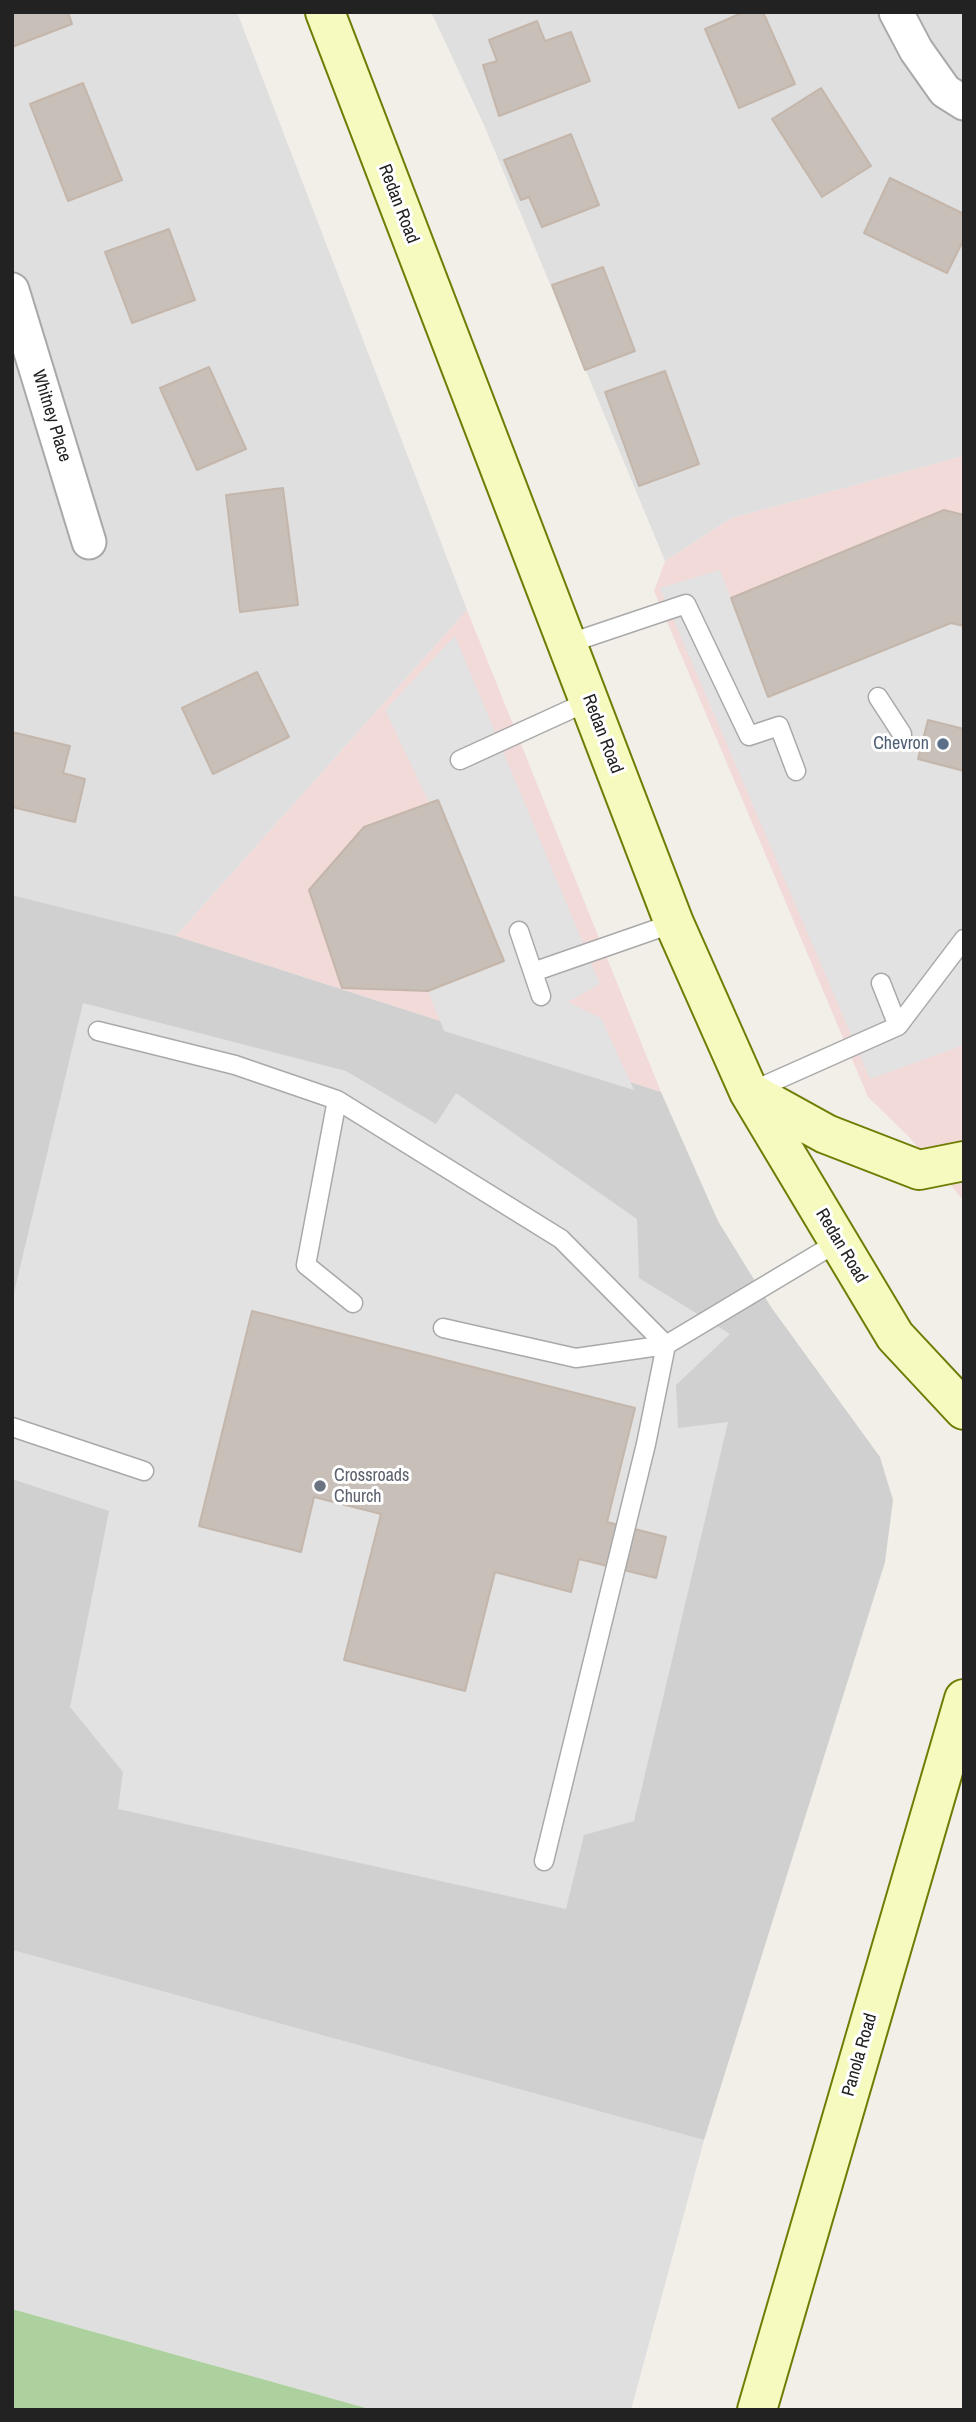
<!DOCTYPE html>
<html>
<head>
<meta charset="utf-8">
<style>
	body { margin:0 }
	#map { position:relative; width:976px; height:2422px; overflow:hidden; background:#f2efe9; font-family:"Archivo Narrow",sans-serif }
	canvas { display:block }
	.frame { position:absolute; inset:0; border:14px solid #222; pointer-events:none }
</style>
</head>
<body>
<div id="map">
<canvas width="976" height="2422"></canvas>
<div class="frame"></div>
</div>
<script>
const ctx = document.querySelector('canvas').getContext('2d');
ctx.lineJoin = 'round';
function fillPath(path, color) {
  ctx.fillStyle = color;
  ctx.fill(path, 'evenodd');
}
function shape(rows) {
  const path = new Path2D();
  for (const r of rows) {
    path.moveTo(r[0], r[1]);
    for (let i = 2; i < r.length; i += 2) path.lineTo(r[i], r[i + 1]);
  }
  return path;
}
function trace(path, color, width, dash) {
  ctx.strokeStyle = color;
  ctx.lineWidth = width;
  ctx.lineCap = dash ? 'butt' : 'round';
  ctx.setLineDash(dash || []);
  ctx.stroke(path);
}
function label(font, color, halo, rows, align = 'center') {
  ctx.font = font + ' "Archivo Narrow",sans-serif';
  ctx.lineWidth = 6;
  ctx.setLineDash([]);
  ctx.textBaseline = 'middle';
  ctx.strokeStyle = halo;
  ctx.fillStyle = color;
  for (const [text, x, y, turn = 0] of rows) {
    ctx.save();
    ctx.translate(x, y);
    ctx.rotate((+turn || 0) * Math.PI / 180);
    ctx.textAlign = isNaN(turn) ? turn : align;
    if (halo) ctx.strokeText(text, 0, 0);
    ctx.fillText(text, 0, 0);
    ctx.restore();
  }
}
fillPath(shape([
	[12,12,237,12,467,610,176,936,12,895],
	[431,12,964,12,964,456,732,518,665,561,484,125],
	[12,1950,704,2140,631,2410,373,2410,12,2309]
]), '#e0dfdf');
fillPath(shape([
	[964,456,964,1201,908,1136,868,1097,654,591,665,561,732,518],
	[467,610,661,1092,176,936]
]), '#f2dad9');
fillPath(shape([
	[12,895,176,936,661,1092,718,1221,771,1307,880,1457,893,1500,885,1562,704,2140,12,1950]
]), '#d0d0d0');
fillPath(shape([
	[12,2309,373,2410,12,2410]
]), '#add19e');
fillPath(shape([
	[720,570,768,697,951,623,964,626,964,1045,870,1079,660,588],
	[455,636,600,984,568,1002,601,1018,634,1090,444,1031,428,991,504,960,385,710],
	[83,1003,346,1071,436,1124,456,1093,637,1219,639,1278,730,1334,676,1385,678,1428,728,1422,634,1821,584,1835,566,1909,118,1809,123,1772,70,1707,109,1511,12,1479,12,1301]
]), '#e2e2e2');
const building = shape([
	[12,12,68,12,72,24,12,47,12,12],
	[744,12,763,12,795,84,739,108,705,29,744,12],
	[537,21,545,41,571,32,590,81,499,116,483,65,497,61,489,40,537,21],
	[83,83,122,180,68,201,30,104,83,83],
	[821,88,871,166,822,197,772,119,821,88],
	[571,134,599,205,542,227,529,197,521,200,504,160,571,134],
	[890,178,964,214,964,239,947,273,864,233,890,178],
	[169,229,195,300,132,323,105,252,169,229],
	[603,267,635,351,585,370,552,285,603,267],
	[209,367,246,449,197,470,160,388,209,367],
	[665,371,699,464,639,486,605,392,665,371],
	[283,488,298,605,240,612,226,495,283,488],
	[944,510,964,515,964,626,951,623,768,697,731,598,944,510],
	[257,672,289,737,213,774,182,708,257,672],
	[928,720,964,729,964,771,918,759,928,720],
	[12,732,70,746,63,773,85,779,75,822,12,807,12,732],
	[438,800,504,961,428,991,342,988,309,890,364,827,438,800],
	[252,1311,635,1408,607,1522,666,1537,656,1578,579,1559,571,1592,495,1572,465,1691,344,1660,381,1514,314,1497,301,1552,199,1526,252,1311]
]);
fillPath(building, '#c7bfb8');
trace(building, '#c4b6ab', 2);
const lane = shape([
	[567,644,686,604,749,736,779,726,796,771],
	[878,697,902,734],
	[460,760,589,701],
	[519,931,541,996],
	[533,972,674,923],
	[898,1026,964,939],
	[98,1031,235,1065,337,1100,561,1239,666,1345,838,1242],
	[752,1091,898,1026,881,983],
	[337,1100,306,1265,353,1303],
	[443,1328,576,1358,666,1345,646,1444,544,1861],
	[12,1427,144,1471]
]);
const street = shape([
	[896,12,916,50,945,91,964,103],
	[12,290,89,542]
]);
const secondary = shape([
	[325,12,674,923,749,1092,895,1336,964,1410],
	[750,1092,826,1134,919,1170,964,1161],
	[757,2410,964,1699]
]);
trace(lane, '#a9a9a9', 21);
trace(street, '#a9a9a9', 37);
trace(secondary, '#707d05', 42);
trace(lane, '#fff', 18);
trace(street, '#fff', 33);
trace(secondary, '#f7fabf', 38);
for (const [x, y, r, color] of [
	[943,744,7,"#5c6f8a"],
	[320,1486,7,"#6b7280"]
]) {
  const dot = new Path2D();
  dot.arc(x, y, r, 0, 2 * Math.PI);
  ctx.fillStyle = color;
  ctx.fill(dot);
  trace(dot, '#fff', 2.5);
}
label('18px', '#222', '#fff', [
	["Redan Road",398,204,69],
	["Whitney Place",51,416,73],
	["Redan Road",602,734,69],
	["Redan Road",841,1246,59],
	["Panola Road",860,2055,-74]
]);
label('18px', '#4e5e75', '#fff', [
	["Chevron",929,744]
], 'right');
label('18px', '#5b616d', '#fff', [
	["Crossroads",334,1476],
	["Church",334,1497]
], 'left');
</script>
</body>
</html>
